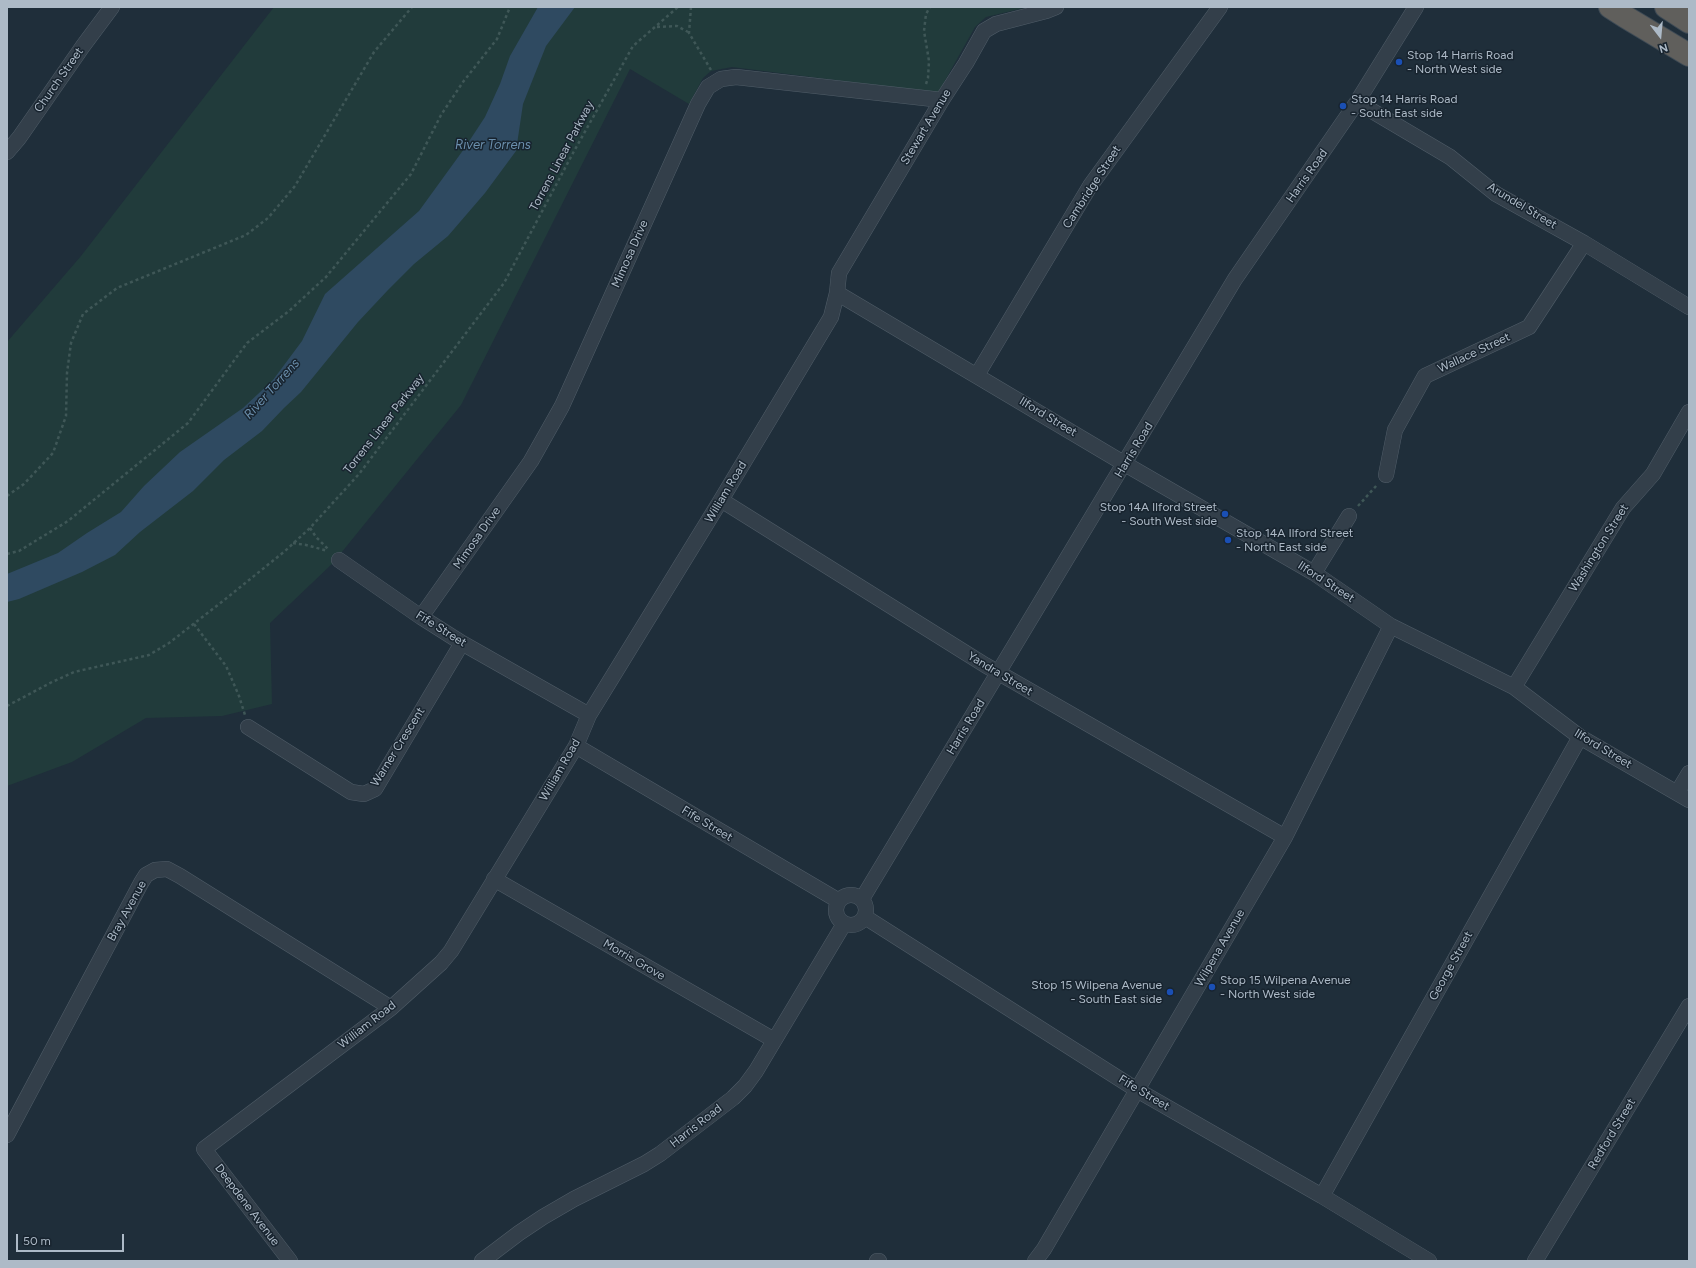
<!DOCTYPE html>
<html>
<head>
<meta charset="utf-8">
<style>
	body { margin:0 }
	#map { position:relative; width:1696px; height:1268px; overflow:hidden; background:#1f2e3a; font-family:Figtree,sans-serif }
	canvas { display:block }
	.frame { position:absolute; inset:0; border:8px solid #adbac7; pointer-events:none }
	.north { position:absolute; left:1640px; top:16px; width:40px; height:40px; -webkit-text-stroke:3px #18242f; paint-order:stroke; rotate:164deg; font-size:11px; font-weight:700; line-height:16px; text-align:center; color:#adbac7 }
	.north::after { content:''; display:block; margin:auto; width:14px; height:18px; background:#adbac7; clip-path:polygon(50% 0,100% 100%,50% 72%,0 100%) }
	.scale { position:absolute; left:16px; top:1234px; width:108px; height:18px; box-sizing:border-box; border:2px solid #adbac7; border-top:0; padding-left:5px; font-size:12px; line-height:14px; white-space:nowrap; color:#adbac7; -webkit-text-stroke:3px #18242f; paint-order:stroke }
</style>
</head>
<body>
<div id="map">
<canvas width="1696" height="1268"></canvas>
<div class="frame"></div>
<div class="north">N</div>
<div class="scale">50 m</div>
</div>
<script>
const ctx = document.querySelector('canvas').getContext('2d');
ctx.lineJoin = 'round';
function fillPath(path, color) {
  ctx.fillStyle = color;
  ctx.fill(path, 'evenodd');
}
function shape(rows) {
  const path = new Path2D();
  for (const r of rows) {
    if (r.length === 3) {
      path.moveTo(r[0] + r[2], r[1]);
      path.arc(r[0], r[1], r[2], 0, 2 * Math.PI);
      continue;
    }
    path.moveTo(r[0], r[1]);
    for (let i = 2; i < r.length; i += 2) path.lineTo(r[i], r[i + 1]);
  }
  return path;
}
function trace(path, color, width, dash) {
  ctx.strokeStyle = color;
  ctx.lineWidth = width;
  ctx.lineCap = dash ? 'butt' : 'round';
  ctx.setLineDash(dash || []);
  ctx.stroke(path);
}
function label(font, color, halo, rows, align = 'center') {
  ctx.font = font + ' Figtree,sans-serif';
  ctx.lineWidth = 3;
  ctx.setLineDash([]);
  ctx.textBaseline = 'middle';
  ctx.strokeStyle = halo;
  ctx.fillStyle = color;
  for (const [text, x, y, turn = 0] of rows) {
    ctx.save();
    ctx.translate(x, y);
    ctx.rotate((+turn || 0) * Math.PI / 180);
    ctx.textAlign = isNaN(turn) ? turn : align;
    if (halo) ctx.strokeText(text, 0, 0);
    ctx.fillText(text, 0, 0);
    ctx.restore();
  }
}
fillPath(shape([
	[274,7,1028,7,986,17,975,27,938,93,732,67,711,71,703,78,689,104,630,69,461,405,333,563,270,623,272,704,222,716,146,718,72,762,7,786,7,342,81,256]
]), '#213b3b');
fillPath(shape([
	[538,7,575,7,546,46,523,104,516,151,485,193,448,236,414,264,388,290,358,322,301,392,284,408,262,431,224,460,193,491,140,532,115,555,82,572,19,599,7,602,7,574,58,553,87,533,121,512,144,486,180,452,243,408,273,380,302,341,325,294,419,211,464,149,485,117,500,84,510,56]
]), '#2f4a61');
const minor = shape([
	[1357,102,1450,157,1496,194,1584,243,1689,307],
	[7,152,19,138,83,46,112,7],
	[837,293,1125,464,1314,573,1391,626,1514,687,1580,737,1689,800],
	[977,375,1090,186,1220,7],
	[1386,475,1395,430,1425,376,1529,327,1584,243],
	[721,500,985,665,1285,837],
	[339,560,421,617,462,643,589,715],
	[1314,573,1349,516],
	[421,617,531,461,562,406,698,104,708,87,721,79,736,77,942,100],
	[1514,687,1623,508,1653,474,1689,412],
	[248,727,351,792,364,794,375,789,462,643],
	[576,746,839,901],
	[1677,793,1689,773],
	[494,879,774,1040],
	[851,910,15],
	[862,899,1235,279,1357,102,1416,7],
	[865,917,1137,1090,1322,1196,1429,1261],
	[7,1135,141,883,146,875,155,870,167,869,180,876,391,1008],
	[1322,1196,1580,737],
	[290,1261,204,1149,391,1008,441,963,451,951,576,746,589,715,721,500,831,317,837,293,839,273,942,100,966,63,984,31,996,24,1046,11,1056,7],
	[482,1261,519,1233,543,1217,574,1199,644,1164,660,1154,733,1098,745,1086,756,1071,844,924],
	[877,1261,879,1261],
	[1035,1261,1044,1249,1285,837,1391,626],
	[1535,1261,1689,1006]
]);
const trunk = shape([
	[1610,7,1624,16,1689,55],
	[1666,7,1689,22]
]);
trace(minor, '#505d68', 16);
trace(trunk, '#3d4a55', 24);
trace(shape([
	[691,7,689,33,711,70],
	[657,27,677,26,688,32],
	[926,84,928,78,929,61,924,31,926,14,930,7],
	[7,496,24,484,53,453,66,416,67,373,71,343,83,314,117,288,246,235,268,218,295,186,374,52,412,7],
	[1358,506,1377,485],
	[310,528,316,537,329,550],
	[293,543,306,545,328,551],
	[7,554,19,551,68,521,188,423,247,343,289,311,326,277,411,174,441,115,463,82,497,39,510,7],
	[194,624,226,666,239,696,245,715],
	[7,706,52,682,74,672,149,655,169,643,223,601,285,551,310,528,359,474,504,283,573,153,633,46,678,7]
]), '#3f5757', 2.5, [3, 3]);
trace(minor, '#333f4a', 15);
trace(trunk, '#605f5c', 22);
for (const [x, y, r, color] of [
	[1399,62,4,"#1a4fb4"],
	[1343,106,4,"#1a4fb4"],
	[1225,514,4,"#1a4fb4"],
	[1228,540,4,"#1a4fb4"],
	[1212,987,4,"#1a4fb4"],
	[1170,992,4,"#1a4fb4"]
]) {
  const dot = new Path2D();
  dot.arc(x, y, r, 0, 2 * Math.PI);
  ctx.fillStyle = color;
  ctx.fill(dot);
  trace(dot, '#18242f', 1.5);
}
label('12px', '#adbac7', '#18242f', [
	["Stop 14 Harris Road",1407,55],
	["- North West side",1407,69],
	["Stop 14 Harris Road",1351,99],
	["- South East side",1351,113],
	["Stop 14A Ilford Street",1217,507,"right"],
	["- South West side",1217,521,"right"],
	["Stop 14A Ilford Street",1236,533],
	["- North East side",1236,547],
	["Stop 15 Wilpena Avenue",1220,980],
	["- North West side",1220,994],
	["Stop 15 Wilpena Avenue",1162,985,"right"],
	["- South East side",1162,999,"right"]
], 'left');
label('12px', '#adbac7', '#18242f', [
	["Church Street",59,80,-55],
	["Stewart Avenue",926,127,-59],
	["Torrens Linear Parkway",562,156,-62],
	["Harris Road",1307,176,-55],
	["Cambridge Street",1092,187,-57],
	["Arundel Street",1522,206,31],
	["Mimosa Drive",630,254,-66],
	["Wallace Street",1474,353,-25],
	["Ilford Street",1048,417,31],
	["Torrens Linear Parkway",384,424,-52],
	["Harris Road",1134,450,-59],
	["William Road",726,492,-59],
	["Mimosa Drive",477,538,-55],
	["Washington Street",1599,548,-58],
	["Ilford Street",1326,582,33],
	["Fife Street",441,629,32],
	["Yandra Street",1000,674,31],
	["Harris Road",966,727,-59],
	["Warner Crescent",398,747,-58],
	["Ilford Street",1603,749,31],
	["William Road",560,770,-60],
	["Fife Street",707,824,31],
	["Bray Avenue",127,911,-61],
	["Wilpena Avenue",1220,948,-60],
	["Morris Grove",634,960,30],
	["George Street",1451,966,-61],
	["William Road",367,1025,-38],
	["Fife Street",1144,1093,31],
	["Harris Road",696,1126,-38],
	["Redford Street",1612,1134,-59],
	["Deepdene Avenue",247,1205,53]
]);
label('italic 13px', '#6b8fad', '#18242f', [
	["River Torrens",493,145],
	["River Torrens",272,389,-48]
]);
</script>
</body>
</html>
